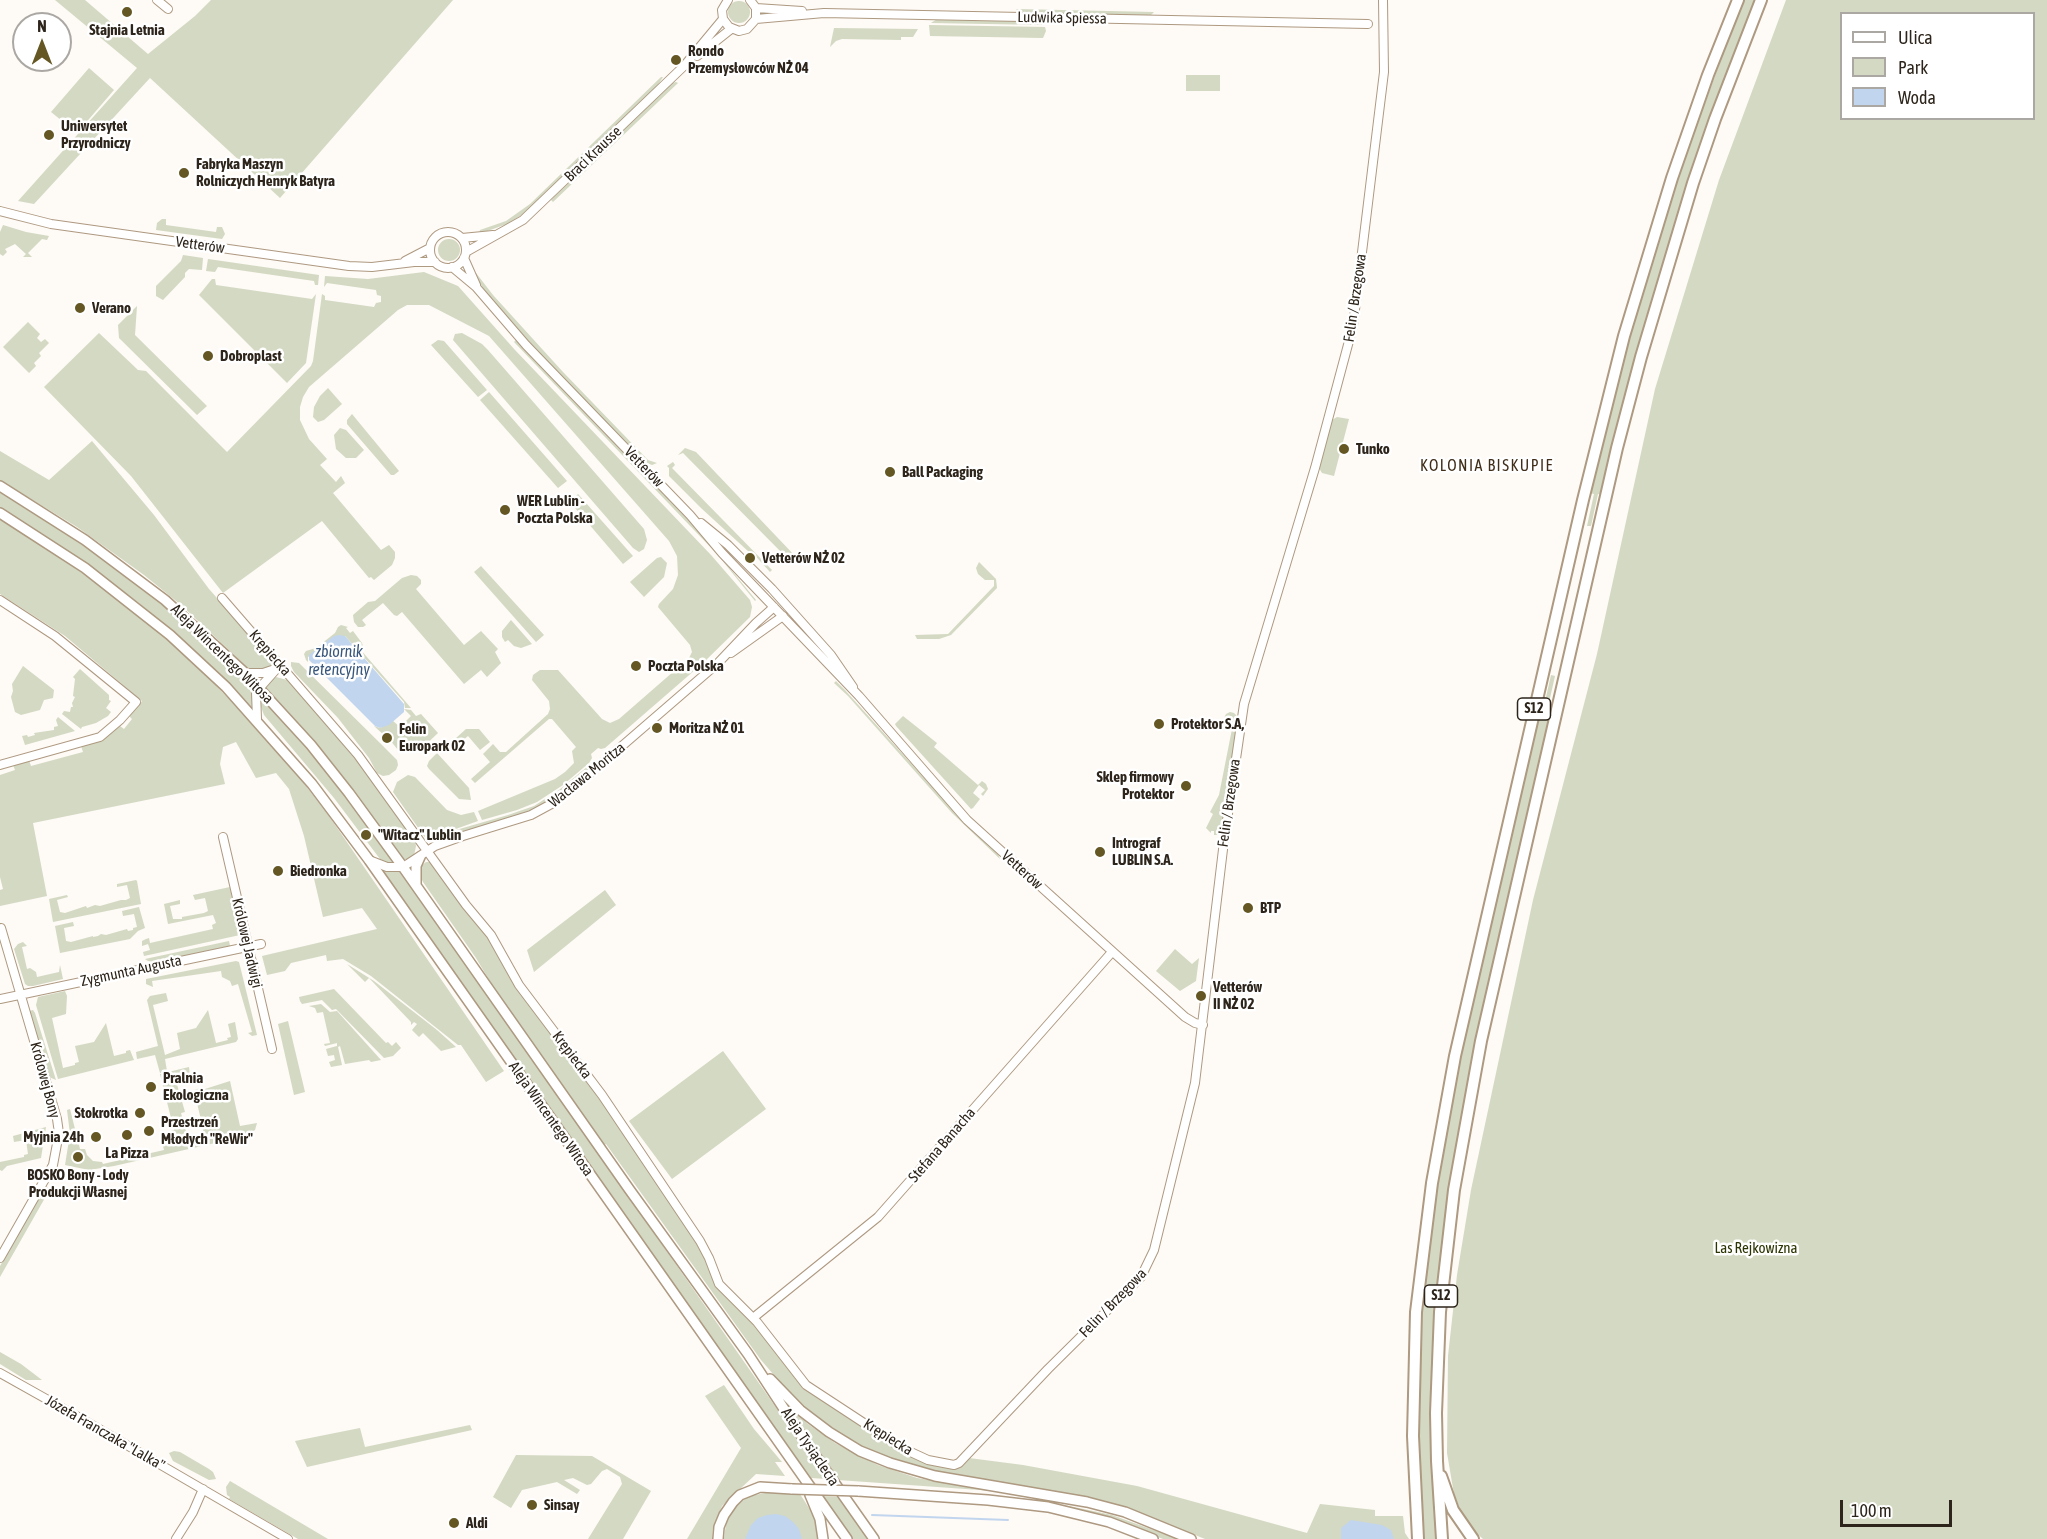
<!DOCTYPE html>
<html>
<head>
<meta charset="utf-8">
<style>
	body { margin:0 }
	#map { position:relative; width:2047px; height:1539px; overflow:hidden; background:#fefaf5; font-family:"Asap Condensed",sans-serif }
	canvas { display:block }
	.legend { position:absolute; left:1840px; top:12px; width:195px; height:108px; box-sizing:border-box; background:#fff; border:2px solid #aba8a4; margin:0; padding:8px 10px; list-style:none; font-size:18px; color:#2d251b }
	.legend li { display:flex; align-items:center; gap:12px; height:30px }
	.legend b { width:30px; border:2px solid #aba8a4 }
	.north { position:absolute; left:12px; top:12px; width:60px; height:60px; box-sizing:border-box; background:#fff; border:2px solid #aba8a4; border-radius:50%; rotate:0deg; font-size:16px; font-weight:700; line-height:24px; text-align:center; color:#2d251b }
	.north::after { content:''; display:block; margin:auto; width:21px; height:27px; background:#655724; clip-path:polygon(50% 0,100% 100%,50% 72%,0 100%) }
	.scale { position:absolute; left:1840px; top:1500px; width:112px; height:27px; box-sizing:border-box; border:3px solid #2d251b; border-top:0; padding-left:8px; font-size:18px; line-height:21px; white-space:nowrap; color:#2d251b; -webkit-text-stroke:4px #fff; paint-order:stroke }
</style>
</head>
<body>
<div id="map">
<canvas width="2047" height="1539"></canvas>
<ul class="legend">
<li><b style="height:8px;background:#fff"></b>Ulica</li>
<li><b style="height:16px;background:#d3d9c2"></b>Park</li>
<li><b style="height:16px;background:#c2d5ee"></b>Woda</li>
</ul>
<div class="north">N</div>
<div class="scale">100 m</div>
</div>
<script>
const ctx = document.querySelector('canvas').getContext('2d');
ctx.lineJoin = 'round';
function fillPath(path, color) {
  ctx.fillStyle = color;
  ctx.fill(path, 'evenodd');
}
function shape(rows) {
  const path = new Path2D();
  for (const r of rows) {
    if (r.length === 3) {
      path.moveTo(r[0] + r[2], r[1]);
      path.arc(r[0], r[1], r[2], 0, 2 * Math.PI);
      continue;
    }
    path.moveTo(r[0], r[1]);
    for (let i = 2; i < r.length; i += 2) path.lineTo(r[i], r[i + 1]);
  }
  return path;
}
function trace(path, color, width, dash) {
  ctx.strokeStyle = color;
  ctx.lineWidth = width;
  ctx.lineCap = dash ? 'butt' : 'round';
  ctx.setLineDash(dash || []);
  ctx.stroke(path);
}
function label(font, color, halo, rows, align = 'center') {
  ctx.font = font + ' "Asap Condensed",sans-serif';
  ctx.lineWidth = 5;
  ctx.setLineDash([]);
  ctx.textBaseline = 'middle';
  ctx.strokeStyle = halo;
  ctx.fillStyle = color;
  for (const [text, x, y, turn = 0] of rows) {
    ctx.save();
    ctx.translate(x, y);
    ctx.rotate((+turn || 0) * Math.PI / 180);
    ctx.textAlign = isNaN(turn) ? turn : align;
    if (halo) ctx.strokeText(text, 0, 0);
    ctx.fillText(text, 0, 0);
    ctx.restore();
  }
}
fillPath(shape([
	[55,0,85,0,148,54,195,16,211,0,453,0,280,198,150,78,34,204,18,201,137,68],
	[1743,0,1757,0,1698,155,1674,229,1630,380,1603,495,1598,494,1591,526,1587,526,1594,494,1590,493,1616,382,1643,286,1674,187],
	[1786,0,2047,0,2047,1539,1483,1539,1471,1528,1461,1512,1454,1494,1447,1453,1448,1356,1457,1275,1471,1190,1533,900,1597,654,1655,389,1719,180],
	[1842,14,2034,14,2034,118,1842,118],
	[739,12,11],
	[1016,9,1154,12,1151,15,1115,15,1021,13],
	[937,19,1037,21,1043,25,931,23],
	[929,25,1045,27,1046,31,1043,38,930,36],
	[834,28,918,29,913,37,901,37,901,40,842,39,836,41,830,47],
	[89,68,114,90,77,133,51,112],
	[1186,75,1220,75,1220,91,1186,91],
	[661,77,663,77,656,88,528,211,507,224,479,234,480,230,506,221,530,204],
	[676,82,678,83,553,202,551,200,672,83],
	[162,219,166,219,166,225,216,232,217,227,222,227,225,234,222,239,156,230,157,223],
	[3,225,26,232,49,236,47,240,42,239,28,253,32,257,23,257,26,254,15,244,5,249,7,252,3,256,0,254,0,232],
	[449,250,11],
	[183,255,203,258,202,270,189,269,185,273,185,277,163,300,156,296,156,286,181,261],
	[208,259,319,275,318,285,315,285,314,281,218,267,215,272,206,271],
	[424,272,458,286,515,350,711,555,750,600,752,607,750,617,703,663,605,748,601,749,598,748,591,754,592,758,589,763,563,785,537,802,517,810,482,820,478,811,555,779,565,772,574,763,572,751,576,747,552,719,549,719,475,783,471,779,490,762,483,754,493,744,500,752,506,752,548,714,550,709,549,701,532,680,533,675,540,670,558,670,602,719,610,723,619,719,689,658,692,652,690,645,658,607,659,604,673,589,678,575,677,556,669,541,489,336,429,305,407,305,398,310,309,387,303,397,300,407,300,420,309,439,327,459,320,465,336,482,341,476,345,483,333,493,381,550,389,545,395,552,395,558,392,565,374,580,371,577,369,578,322,521,223,593,131,476,44,387,99,333,138,370,146,371,227,452,311,366,313,361,322,294,325,296,325,300,374,307,376,303,381,302,381,296,377,295,376,290,327,283,324,287,325,276,368,279],
	[476,273,493,295,563,372,648,460,657,463,652,465,644,462,540,354,487,294,474,274],
	[212,279,215,279,216,285,312,299,316,294,306,363,287,383,199,295],
	[137,306,135,335,207,406,197,415,119,338,118,325],
	[28,322,40,334,37,338,41,342,45,339,49,343,39,353,41,356,34,363,36,366,29,373,3,347],
	[462,333,482,344,488,350,644,529,647,540,644,549,639,552,633,548,453,340,455,334],
	[438,340,444,341,487,390,478,397,431,345],
	[516,340,699,531,756,600,755,601,717,554,514,342],
	[328,388,342,404,324,420,318,422,313,417,314,407,320,396],
	[489,392,567,481,558,488,480,400],
	[352,414,399,471,394,475,391,475,347,424,347,420],
	[1337,417,1349,419,1334,476,1322,473,1319,468,1332,420],
	[340,428,346,430,364,450,356,458,346,458,336,449,334,435],
	[92,441,154,515,209,589,273,661,273,666,266,669,255,671,248,668,181,605,144,575,77,527,0,480,0,451,49,480],
	[685,448,696,452,796,557,792,561,788,557,787,558,683,453,678,455],
	[673,462,675,465,672,468,772,570,770,572,751,551,749,552,701,508,669,476,669,468,667,466],
	[0,490,46,518,136,581,184,621,254,688,252,694,254,710,195,651,139,603,74,555,0,508],
	[578,494,633,556,623,564,570,502],
	[0,520,49,550,108,591,156,629,198,667,228,698,300,778,329,816,504,1071,486,1082,461,1045,458,1045,371,976,343,959,327,961,326,955,291,963,285,971,267,975,262,956,377,929,362,908,323,917,304,836,289,789,276,773,256,778,236,742,223,747,220,764,225,784,33,823,47,896,0,906,0,890,3,889,0,877,0,775,15,770,13,765,29,760,31,766,83,752,81,746,104,739,120,726,124,729,132,719,129,716,142,701,65,636,0,594],
	[661,557,667,563,664,577,644,597,630,582,657,558],
	[979,562,996,579,997,588,951,635,939,639,917,639,915,635,948,634,994,586,994,580,985,580,978,574,976,568],
	[481,566,544,635,536,642,474,572],
	[411,575,417,576,421,580,421,584,416,589,464,645,481,631,498,649,495,652,501,663,487,677,481,670,464,684,402,612,397,616,394,615,383,603,362,620,366,625,363,627,358,627,354,622,353,615,368,602,375,601,402,578],
	[511,620,532,644,521,648,514,646,508,640,505,642,502,637,502,631],
	[341,625,348,627,346,628,350,633,353,631,362,643,363,646,360,649,411,708,405,708,404,702,345,636,308,657,308,662,306,660,304,654,306,651,316,648,335,633,338,627],
	[291,662,299,663,383,746,397,760,398,765,396,770,389,775,383,776,377,773,369,758,338,718,294,672,291,666],
	[23,666,54,690,53,698,44,700,40,710,21,715,15,712,11,697,13,691,12,684],
	[80,669,109,695,109,700,111,701,106,708,111,712,108,716,96,723,82,727,81,729,62,714,64,711,70,712,71,707,73,707,72,703,75,697,73,696,75,679,73,677],
	[1551,675,1555,676,1548,707,1551,708,1551,714,1489,984,1468,1080,1449,1194,1441,1252,1433,1357,1431,1406,1438,1539,1423,1539,1418,1406,1420,1356,1424,1291,1436,1193,1456,1078,1476,982,1539,712,1542,706,1544,706],
	[276,677,287,680,295,688,363,768,415,841,416,846,414,856,408,859,404,859,330,760,264,686],
	[836,681,845,690,961,819,998,854,1000,859,952,813,848,696,834,683],
	[260,693,293,729,324,767,397,865,386,863,380,859,334,798,264,715,260,704],
	[404,709,411,710,416,716,421,714,438,733,420,750,413,753,405,753,398,750,390,740,391,738,387,734,385,736,374,726,380,728,393,721,400,727,411,716],
	[1230,712,1234,713,1238,717,1222,831,1218,835,1214,835,1214,831,1211,831,1211,833,1206,828,1213,814,1210,812,1219,795,1232,729,1224,718,1226,714],
	[903,716,937,743,934,747,978,785,982,781,986,784,988,789,983,796,981,794,985,790,979,785,973,793,980,799,973,808,971,809,896,726,895,724],
	[58,717,75,731,25,745,22,736,27,735,28,737,35,735,34,733,54,730,54,727,58,726,56,720],
	[466,729,479,729,490,742,480,750,468,736,448,753,445,748],
	[437,753,469,788,471,800,459,799,429,769,427,766,429,761],
	[592,763,588,770,568,788,540,806,517,816,460,832,441,839,441,836,456,830,508,815,534,806,559,790],
	[408,775,415,777,447,810,461,815,474,812,478,821,436,836,437,841,426,839,393,792,397,782],
	[426,862,432,862,487,934,702,1248,711,1268,796,1378,908,1453,963,1464,969,1458,1023,1465,1137,1486,1307,1533,1320,1504,1375,1510,1375,1516,1403,1516,1405,1533,1409,1539,1205,1539,1141,1513,1095,1500,919,1468,874,1453,835,1432,798,1403,761,1360,606,1144,603,1146,501,1000,476,958,423,882,419,874,420,867],
	[379,867,391,871,401,871,826,1479,811,1478,766,1418,554,1113],
	[136,880,137,881,141,904,53,922,49,899,67,895,68,897,57,900,60,912,65,913,86,906,87,908,95,905,100,906,121,900,126,900,130,898,127,885,117,887,117,884],
	[230,887,240,935,144,956,143,952,150,950,148,944,142,946,142,941,146,939,149,938,150,943,213,929,212,925,216,923,213,915,168,924,164,904,180,900,180,904,170,906,173,919,182,919,182,917,204,913,208,911,205,898,195,900,193,895],
	[605,890,616,905,534,972,527,950],
	[139,907,145,928,138,931,130,939,60,953,55,926,73,922,74,926,64,928,66,941,71,942,93,936,93,937,98,936,101,934,106,935,127,929,128,931,133,930,133,928,137,927,134,914,123,916,122,911],
	[229,941,230,946,151,963,145,959],
	[23,942,27,946,22,947,27,969,30,968,36,972,37,977,59,972,60,965,63,979,33,986,28,986,25,984,14,949,18,944],
	[1175,949,1192,964,1199,958,1196,981,1180,991,1156,971],
	[236,961,239,962,257,1035,252,1036,248,1033,252,1032,238,984,232,986,230,981,222,977,221,971,152,981,153,987,146,984,146,979],
	[347,964,374,981,437,1030,456,1047,441,1051,423,1033,419,1037,412,1030,417,1024,414,1022,411,1025,411,1022,369,978,365,982],
	[334,989,386,1043,388,1042,392,1046,396,1042,401,1048,393,1056,384,1058,336,1009,332,1010,322,1000,302,1004,300,1001,299,997],
	[65,991,67,996,66,1014,52,1018,63,1068,75,1065,75,1063,79,1062,75,1046,94,1042,106,1023,114,1056,126,1053,126,1051,130,1050,134,1060,58,1079,36,1005,38,997],
	[166,993,168,1001,153,1005,165,1055,180,1049,177,1033,196,1028,208,1010,216,1043,228,1040,227,1038,231,1037,228,1024,235,1022,238,1039,236,1042,165,1059,167,1071,160,1073,155,1055,137,1059,136,1052,158,1046,147,1000,150,996],
	[321,1004,330,1012,337,1011,381,1060,371,1062,369,1060,345,1064,340,1046,338,1047,342,1065,331,1067,329,1062,335,1060,334,1055,328,1056,326,1049,337,1046,337,1043,325,1046,324,1044,330,1043,323,1012,317,1013,315,1008,309,1006],
	[33,1010,35,1013,56,1080,49,1077,29,1011],
	[288,1021,305,1092,294,1095,278,1024],
	[723,1051,766,1109,672,1179,629,1121],
	[189,1067,190,1077,176,1081,185,1112,181,1113,188,1139,204,1135,202,1126,200,1126,199,1121,201,1120,194,1090,204,1087,205,1089,230,1081,240,1126,257,1123,255,1130,246,1136,114,1166,89,1170,65,1165,70,1134,67,1110,70,1109,80,1149,85,1149,87,1155,93,1161,102,1162,103,1164,164,1150,160,1134,174,1130,160,1074],
	[46,1127,41,1158,7,1166,2,1171,0,1170,0,1162,24,1157,24,1155,28,1154,26,1140,14,1142,13,1136],
	[46,1186,50,1189,0,1277,0,1266],
	[0,1352,21,1364,42,1380,26,1380,0,1364],
	[724,1385,754,1429,782,1462,775,1462,785,1476,756,1474,722,1506,713,1527,712,1539,687,1539,741,1448,705,1396],
	[790,1407,808,1424,835,1443,878,1465,917,1478,994,1491,838,1480],
	[470,1425,472,1430,307,1467,295,1441,360,1428,365,1447],
	[174,1451,180,1452,209,1469,213,1472,216,1479,209,1480,173,1461,169,1453],
	[516,1455,592,1456,651,1491,623,1539,588,1539,622,1484,620,1477,607,1469,602,1471,591,1484,587,1485,573,1478,564,1480,580,1490,577,1494,557,1482,522,1490,511,1508,493,1497],
	[230,1481,328,1539,298,1539,229,1499,230,1497,227,1495,226,1487],
	[775,1491,800,1494,816,1519,818,1539,724,1539,726,1523,735,1507,746,1498,755,1495],
	[822,1496,840,1497,869,1539,852,1539],
	[1055,1503,1112,1515,1178,1539,1163,1539,1104,1517]
]), '#d3d9c2');
fillPath(shape([
	[339,635,345,636,404,704,404,712,389,725,380,728,375,726,309,660,309,655,334,636],
	[776,1514,785,1516,793,1522,799,1529,802,1539,745,1539,751,1525,758,1518,767,1515],
	[1351,1520,1382,1525,1391,1530,1394,1539,1341,1539,1341,1528]
]), '#c2d5ee');
trace(shape([
	[872,1515,1008,1520]
]), '#c2d5ee', 2);
const minor = shape([
	[157,0,168,9],
	[728,0,722,10,723,19,729,27,739,31,747,29,756,19,756,8,750,0],
	[756,8,802,11],
	[756,19,824,13,1368,24],
	[697,56,731,29],
	[0,211,51,224,349,266,372,267,414,262,435,262],
	[448,250,18],
	[462,238,493,235],
	[466,252,523,220,684,66,723,19],
	[464,258,476,285],
	[405,261,430,248],
	[452,267,476,287,526,345,690,515,722,553,859,696,967,820,1185,1017,1195,1023,1203,1025],
	[701,523,728,545,772,589,831,655,853,687],
	[222,598,358,755,466,905,491,935,519,985,602,1095,700,1241,709,1258,719,1284,757,1322,806,1385,902,1448,928,1460,954,1465,959,1463,1048,1369,1141,1277,1154,1250,1195,1083,1224,841,1244,704,1315,468,1353,326,1384,72,1383,0],
	[0,600,55,636,136,702,120,720,100,737,0,765],
	[731,653,783,616],
	[245,673,263,673,275,669],
	[257,719,256,692,280,665],
	[223,837,272,1049],
	[369,860,387,867,403,867,435,846,463,836,531,815,555,802,578,784,718,663,756,623,774,607],
	[0,999,261,944],
	[0,1258,53,1165,59,1133,57,1119,1,928],
	[753,1318,878,1217,1112,952],
	[0,1373,82,1419,288,1539],
	[176,1539,193,1512,203,1489]
]);
const major = shape([
	[0,486,85,540,165,600,245,673,311,745,349,793,403,867,629,1189,748,1354,805,1441,874,1539],
	[0,513,85,568,170,635,226,687,312,784,369,860,847,1539],
	[416,885,416,866,420,857],
	[770,1379,800,1410,829,1432,860,1451,890,1463,935,1476,1087,1502,1125,1512,1191,1539],
	[858,1491,988,1500,1048,1507,1109,1522,1153,1539],
	[810,1495,820,1519,823,1539],
	[718,1539,719,1527,724,1515,733,1502,740,1495,760,1487,792,1489]
]);
const highway = shape([
	[1441,1476,1453,1510,1473,1539],
	[1418,1539,1413,1436,1416,1312,1432,1183,1455,1056,1583,500,1624,336,1672,178,1708,75,1738,0],
	[1442,1539,1437,1461,1436,1413,1440,1312,1454,1190,1481,1041,1617,448,1641,357,1693,183,1715,119,1761,0]
]);
trace(minor, '#ae9981', 10);
trace(major, '#ae9981', 12);
trace(highway, '#ae9981', 14);
trace(minor, '#fff', 8);
trace(major, '#fff', 9);
trace(highway, '#fff', 10);
const majorBridge = shape([
	[792,1489,858,1491]
]);
trace(majorBridge, '#ae9981', 12, []);
trace(majorBridge, '#fff', 9);
for (const [x, y, r, color] of [
	[127,12,6,"#655724"],
	[676,60,6,"#655724"],
	[49,135,6,"#655724"],
	[184,173,6,"#655724"],
	[80,308,6,"#655724"],
	[208,356,6,"#655724"],
	[1344,449,6,"#655724"],
	[890,472,6,"#655724"],
	[505,510,6,"#655724"],
	[750,558,6,"#655724"],
	[636,666,6,"#655724"],
	[1159,724,6,"#655724"],
	[657,728,6,"#655724"],
	[387,738,6,"#655724"],
	[1186,786,6,"#655724"],
	[366,835,6,"#655724"],
	[1100,852,6,"#655724"],
	[278,871,6,"#655724"],
	[1248,908,6,"#655724"],
	[1201,996,6,"#655724"],
	[151,1087,6,"#655724"],
	[140,1113,6,"#655724"],
	[149,1131,6,"#655724"],
	[127,1135,6,"#655724"],
	[96,1137,6,"#655724"],
	[78,1157,6,"#655724"],
	[532,1505,6,"#655724"],
	[454,1523,6,"#655724"]
]) {
  const dot = new Path2D();
  dot.arc(x, y, r, 0, 2 * Math.PI);
  ctx.fillStyle = color;
  ctx.fill(dot);
  trace(dot, '#fff', 2);
}
for (const [x, y, w] of [
	[1534,709,33],
	[1441,1296,33]
]) {
  const box = new Path2D();
  box.roundRect(x - w / 2, y - 11, w, 22, 4.5);
  ctx.fillStyle = '#fff';
  ctx.fill(box);
  trace(box, '#2d251b', 1.5);
}
label('bold 14px', '#2d251b', null, [
	["S12",1534,709],
	["S12",1441,1296]
]);
label('15px', '#2d251b', '#fff', [
	["Ludwika Spiessa",1062,18,1],
	["Braci Krausse",593,154,-44],
	["Vetterów",200,245,8],
	["Felin / Brzegowa",1355,298,-82],
	["Vetterów",644,467,46],
	["Krępiecka",270,653,49],
	["Aleja Wincentego Witosa",222,654,44],
	["Wacława Moritza",587,775,-39],
	["Felin / Brzegowa",1229,803,-82],
	["Vetterów",1022,870,42],
	["Królowej Jadwigi",247,943,77],
	["Zygmunta Augusta",131,971,-12],
	["Krępiecka",572,1055,53],
	["Królowej Bony",45,1080,75],
	["Aleja Wincentego Witosa",551,1119,55],
	["Stefana Banacha",942,1145,-49],
	["Felin / Brzegowa",1113,1303,-46],
	["Józefa Franczaka \"Lalka\"",105,1433,30],
	["Krępiecka",888,1437,32],
	["Aleja Tysiąclecia",810,1447,56]
]);
label('bold 15px', '#2d251b', '#fff', [
	["Stajnia Letnia",127,30,"center"],
	["Rondo",688,51],
	["Przemysłowców NŻ 04",688,68],
	["Uniwersytet",61,126],
	["Przyrodniczy",61,143],
	["Fabryka Maszyn",196,164],
	["Rolniczych Henryk Batyra",196,181],
	["Verano",92,308],
	["Dobroplast",220,356],
	["Tunko",1356,449],
	["Ball Packaging",902,472],
	["WER Lublin -",517,501],
	["Poczta Polska",517,518],
	["Vetterów NŻ 02",762,558],
	["Poczta Polska",648,666],
	["Protektor S.A,",1171,724],
	["Moritza NŻ 01",669,728],
	["Felin",399,729],
	["Europark 02",399,746],
	["Sklep firmowy",1174,777,"right"],
	["Protektor",1174,794,"right"],
	["\"Witacz\" Lublin",378,835],
	["Intrograf",1112,843],
	["LUBLIN S.A.",1112,860],
	["Biedronka",290,871],
	["BTP",1260,908],
	["Vetterów",1213,987],
	["II NŻ 02",1213,1004],
	["Pralnia",163,1078],
	["Ekologiczna",163,1095],
	["Stokrotka",128,1113,"right"],
	["Przestrzeń",161,1122],
	["Młodych \"ReWir\"",161,1139],
	["Myjnia 24h",84,1137,"right"],
	["La Pizza",127,1153,"center"],
	["BOSKO Bony - Lody",78,1175,"center"],
	["Produkcji Własnej",78,1192,"center"],
	["Sinsay",544,1505],
	["Aldi",466,1523]
], 'left');
label('15px', '#2b3402', '#fff', [
	["Las Rejkowizna",1756,1248]
]);
ctx.letterSpacing = '1.5px';
label('16px', '#402e19', '#fff', [
	["KOLONIA BISKUPIE",1487,466]
]);
ctx.letterSpacing = '0px';
label('italic 16px', '#39567b', '#fff', [
	["zbiornik",339,652],
	["retencyjny",339,670]
]);
</script>
</body>
</html>
